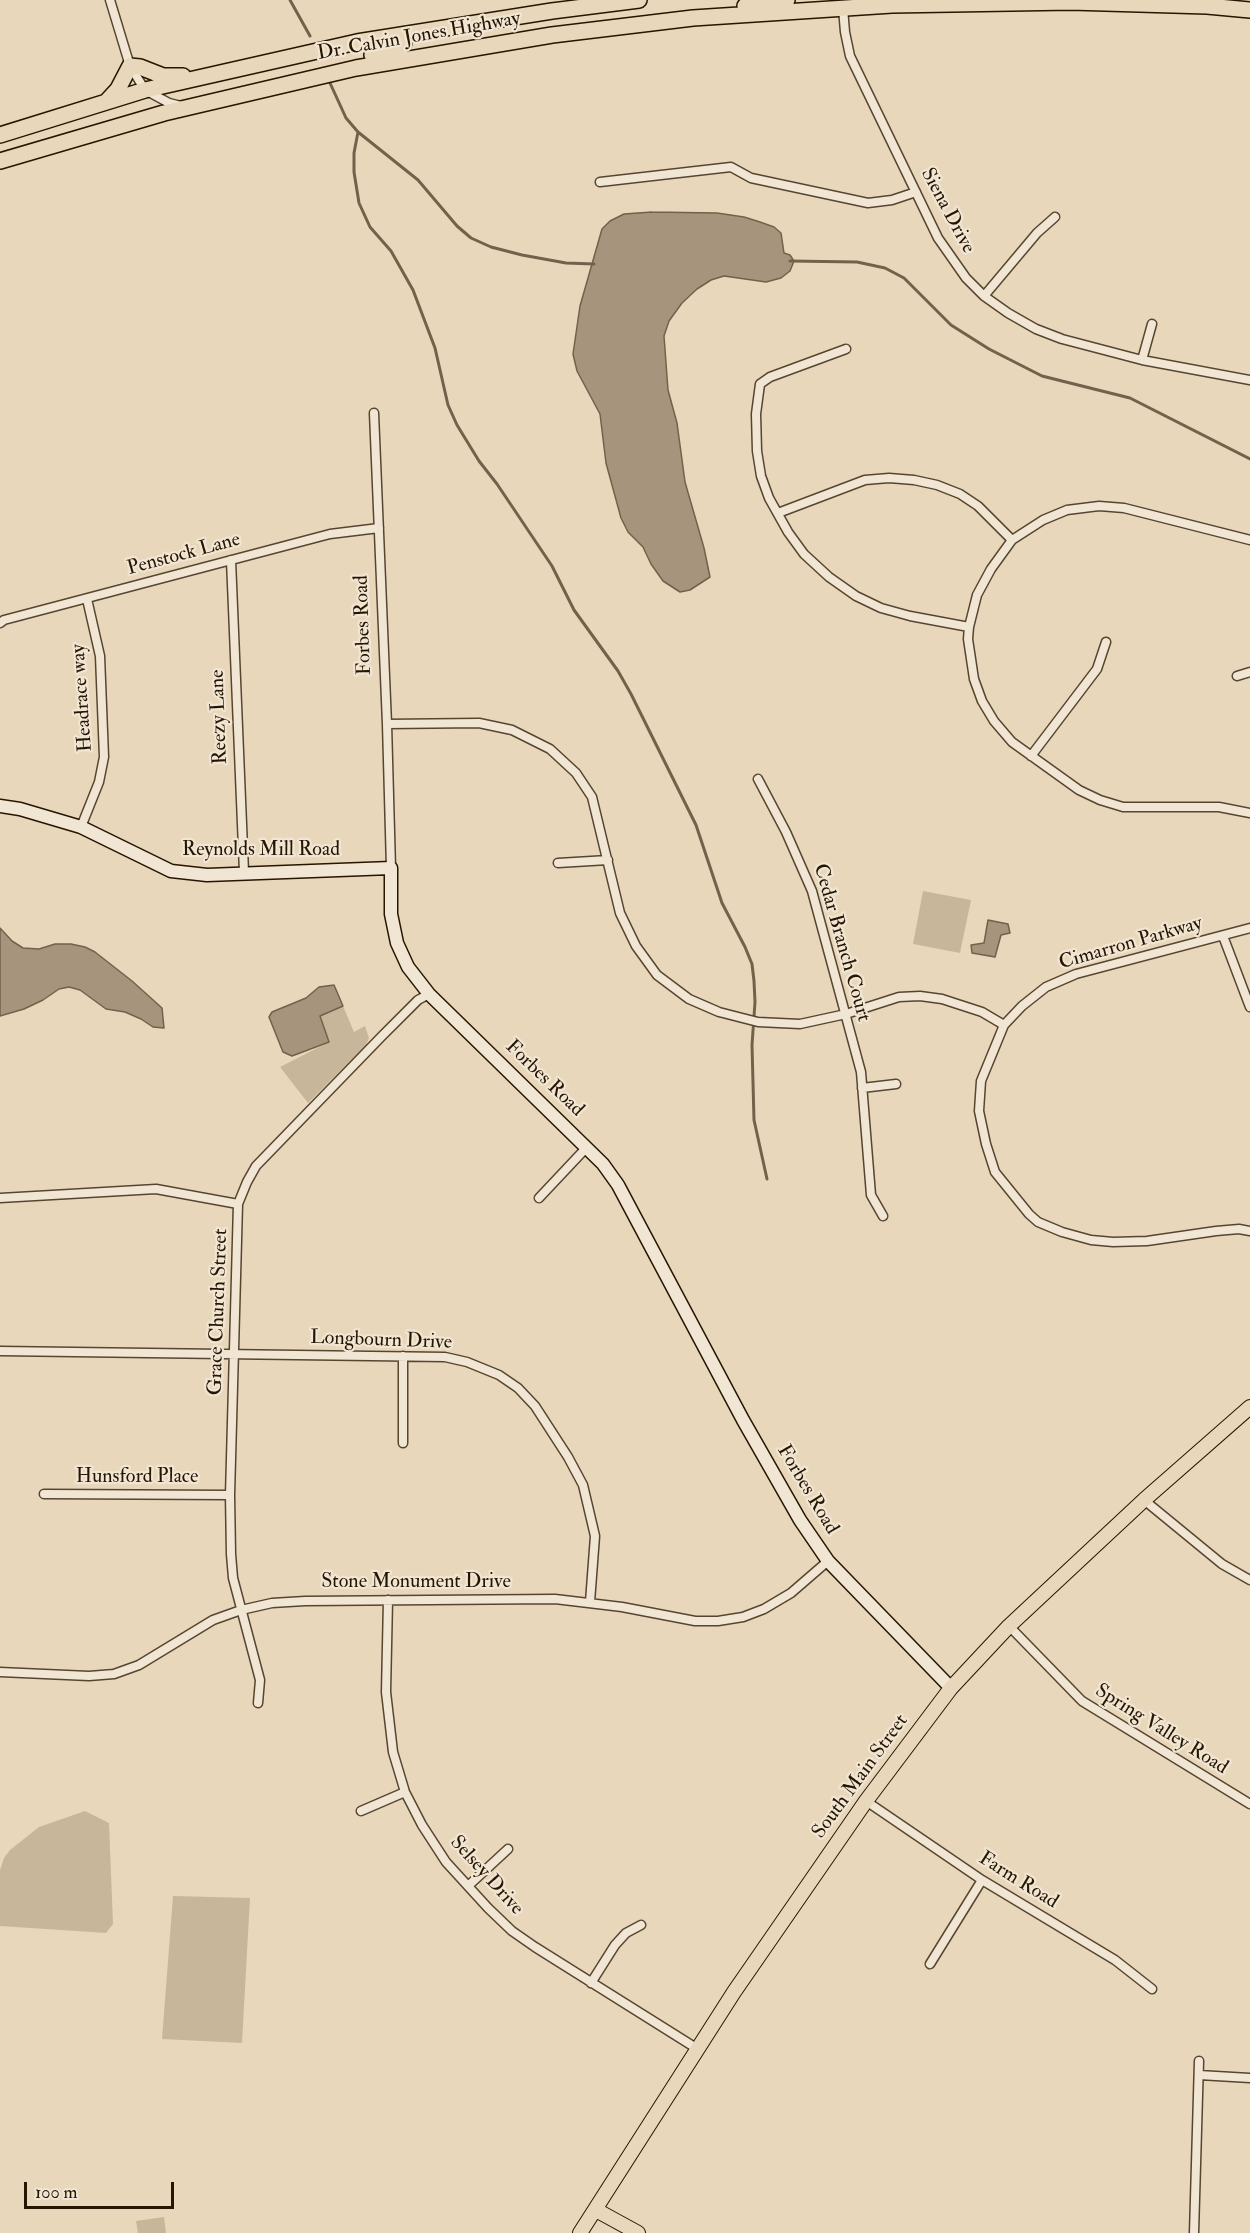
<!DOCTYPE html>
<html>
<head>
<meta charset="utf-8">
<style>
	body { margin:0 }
	#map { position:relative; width:1250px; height:2233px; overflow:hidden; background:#e9d7bb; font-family:"IM FELL Double Pica",serif }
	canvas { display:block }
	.scale { position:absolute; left:24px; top:2182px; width:150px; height:27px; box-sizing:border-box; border:3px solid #251601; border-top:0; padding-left:8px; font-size:18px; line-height:21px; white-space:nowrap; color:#251601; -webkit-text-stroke:4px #f1e5d3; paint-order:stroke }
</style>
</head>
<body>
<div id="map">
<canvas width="1250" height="2233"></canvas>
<div class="scale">100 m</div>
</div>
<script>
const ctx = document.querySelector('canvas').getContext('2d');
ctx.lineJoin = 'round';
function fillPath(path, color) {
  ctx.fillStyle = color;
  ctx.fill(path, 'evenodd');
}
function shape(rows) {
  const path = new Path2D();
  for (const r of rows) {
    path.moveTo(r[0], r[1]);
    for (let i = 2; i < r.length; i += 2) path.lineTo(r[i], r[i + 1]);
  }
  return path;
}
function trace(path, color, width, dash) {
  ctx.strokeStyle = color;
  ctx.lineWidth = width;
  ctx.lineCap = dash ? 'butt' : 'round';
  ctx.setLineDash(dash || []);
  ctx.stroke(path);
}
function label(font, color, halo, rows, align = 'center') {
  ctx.font = font + ' "IM FELL Double Pica",serif';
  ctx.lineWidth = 4.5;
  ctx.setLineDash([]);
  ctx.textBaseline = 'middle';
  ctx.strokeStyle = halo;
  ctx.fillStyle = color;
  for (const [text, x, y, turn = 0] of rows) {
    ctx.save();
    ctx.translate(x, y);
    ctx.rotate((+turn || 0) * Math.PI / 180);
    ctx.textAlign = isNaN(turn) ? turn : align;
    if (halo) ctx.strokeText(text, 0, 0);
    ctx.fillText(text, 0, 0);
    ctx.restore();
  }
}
fillPath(shape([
	[923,891,971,900,960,953,913,944],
	[343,1006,354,1032,365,1026,369,1038,366,1045,308,1103,280,1067,329,1042,320,1015],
	[85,1811,109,1823,113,1924,106,1933,0,1926,0,1870,4,1858,10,1850,39,1827],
	[173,1896,250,1898,242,2043,162,2039],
	[164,2217,166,2233,138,2233,136,2221]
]), '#c8b69b');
const water = shape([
	[652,212,717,213,744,217,760,222,774,227,781,233,784,253,790,255,794,261,790,271,781,278,766,282,724,276,711,280,697,289,682,303,669,321,664,336,668,390,677,423,685,482,704,548,710,577,690,590,680,592,663,581,651,564,643,547,628,532,621,518,606,463,600,414,577,371,573,354,580,306,602,229,610,221,624,214,652,212],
	[988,920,1008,924,1010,933,1001,935,995,957,972,953,971,945,984,943,988,920],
	[0,928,12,941,23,948,39,949,55,944,71,944,85,947,95,952,132,981,162,1008,164,1028,153,1027,141,1019,125,1012,106,1009,80,990,69,987,59,989,43,1000,24,1009,0,1016,0,928],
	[334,985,343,1006,320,1016,329,1042,292,1056,283,1052,269,1017,272,1012,306,998,319,987,334,985]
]);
fillPath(water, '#a6957c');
trace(water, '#72624b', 1.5);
trace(shape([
	[290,0,310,36],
	[330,83,346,118,358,132,418,180,457,226,471,238,491,247,522,255,566,263,594,264],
	[358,132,354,153,354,172,359,203,370,227,391,251,413,290,435,348,448,405,457,425,479,461,497,484,552,566,574,610,618,671,631,694,696,825,722,903,745,947,752,964,754,981,755,1002,752,1045,754,1120,767,1179],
	[790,261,857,262,885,268,904,278,951,325,989,349,1042,376,1130,398,1250,459]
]), '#72624b', 3);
const street = shape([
	[110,0,130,66,145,90,169,103,181,106],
	[843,8,845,32,850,56,938,238,966,278,984,296,1008,313,1036,329,1062,339,1142,360,1250,380],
	[600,182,731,167,751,178,868,203,892,200,916,192],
	[984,296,1037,233,1055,217],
	[846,349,770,377,760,384,756,414,757,451,761,476,769,498,788,532,804,554,829,577,856,596,881,608,910,616,969,627],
	[1142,360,1152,324],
	[374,413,387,724,391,868],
	[778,513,865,480,889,478,914,480,937,485,960,494,978,506,1012,540],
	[1250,540,1124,508,1099,506,1067,510,1043,520,1012,540,991,569,977,595,969,627,968,639,974,679,982,701,994,721,1012,742,1079,790,1100,800,1123,807,1219,807,1250,813],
	[231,560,244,872],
	[0,623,4,620,330,534,379,528],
	[1237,676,1250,672],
	[387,724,479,723,512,730,550,749,576,773,592,797,620,913,636,946,657,975,689,999,719,1012,758,1022,800,1024,846,1014,899,997,920,996,942,999,982,1012,1004,1025],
	[1031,756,1097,669,1106,642],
	[758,779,786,832,812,891,861,1072,871,1195,883,1216],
	[81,827,99,782,104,757,100,656,87,599],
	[558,863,608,860],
	[1250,928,1076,974,1046,987,1022,1006,1004,1025,981,1081,979,1111,986,1144,995,1172,1029,1214,1038,1222,1062,1232,1091,1240,1113,1242,1147,1241,1216,1231,1239,1229,1250,1231],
	[1223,936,1250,1007],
	[862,1088,896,1084],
	[0,1198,156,1189,238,1204],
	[539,1198,587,1147],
	[0,1351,445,1357,467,1362,499,1375,518,1388,535,1406,568,1457,583,1485,595,1536,590,1602],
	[403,1443,403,1356],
	[44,1494,230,1495],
	[1144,1500,1222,1564,1250,1580],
	[388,1600,386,1692,393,1752,405,1792,422,1825,446,1862,488,1908,512,1931,535,1947,696,2048],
	[1009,1626,1082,1701,1250,1804],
	[0,1672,89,1676,114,1674,139,1665,213,1620,241,1610,272,1603,305,1601,555,1599,622,1607,695,1621,718,1621,743,1617,764,1609,791,1593,828,1561],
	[258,1703,260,1680,233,1578,231,1554,230,1495,238,1204,247,1182,256,1166,382,1036,418,1000,429,994],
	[866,1801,982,1880,1115,1960,1152,1989],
	[361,1811,405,1792],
	[468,1886,508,1849],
	[930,1964,982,1880],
	[591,1983,615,1945,626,1933,641,1925],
	[1199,2075,1250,2078],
	[1194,2233,1199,2061]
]);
const secondary = shape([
	[0,806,20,809,81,827,171,871,207,875,391,868,391,914,397,943,408,967,429,994,603,1164,618,1185,743,1420,800,1520,828,1561,951,1688]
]);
const primary = shape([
	[596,2210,638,2233],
	[580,2233,734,1992,866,1801,951,1688,1009,1626,1144,1500,1250,1407]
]);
const highway = shape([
	[745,6,787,0],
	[372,55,400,48,404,43,403,35],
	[106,102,118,89,130,66,140,67,163,76,183,76],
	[0,135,145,90,357,42,552,11,639,0],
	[0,161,164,113,356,68,552,35,693,18,892,5,1071,2,1207,6,1250,10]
]);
trace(street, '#564630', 11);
trace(secondary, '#251601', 15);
trace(primary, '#251601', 16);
trace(highway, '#251601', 18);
trace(street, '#f1e5d3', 8);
trace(secondary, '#f1e5d3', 12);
trace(primary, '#e9d7bb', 14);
trace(highway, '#e9d7bb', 15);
label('20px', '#251601', '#f1e5d3', [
	["Dr. Calvin Jones Highway",419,37,-10],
	["Siena Drive",947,211,62],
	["Penstock Lane",184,555,-15],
	["Forbes Road",364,625,-92],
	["Headrace way",83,698,-94],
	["Reezy Lane",220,717,-92],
	["Reynolds Mill Road",261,851],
	["Cedar Branch Court",841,943,74],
	["Cimarron Parkway",1131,944,-16],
	["Forbes Road",544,1079,44],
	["Grace Church Street",219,1312,-88],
	["Longbourn Drive",381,1341,2],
	["Hunsford Place",137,1478],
	["Forbes Road",807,1490,59],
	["Stone Monument Drive",416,1583],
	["Spring Valley Road",1161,1730,32],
	["South Main Street",861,1777,-54],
	["Selsey Drive",486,1876,48],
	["Farm Road",1018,1881,32]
]);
</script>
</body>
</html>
